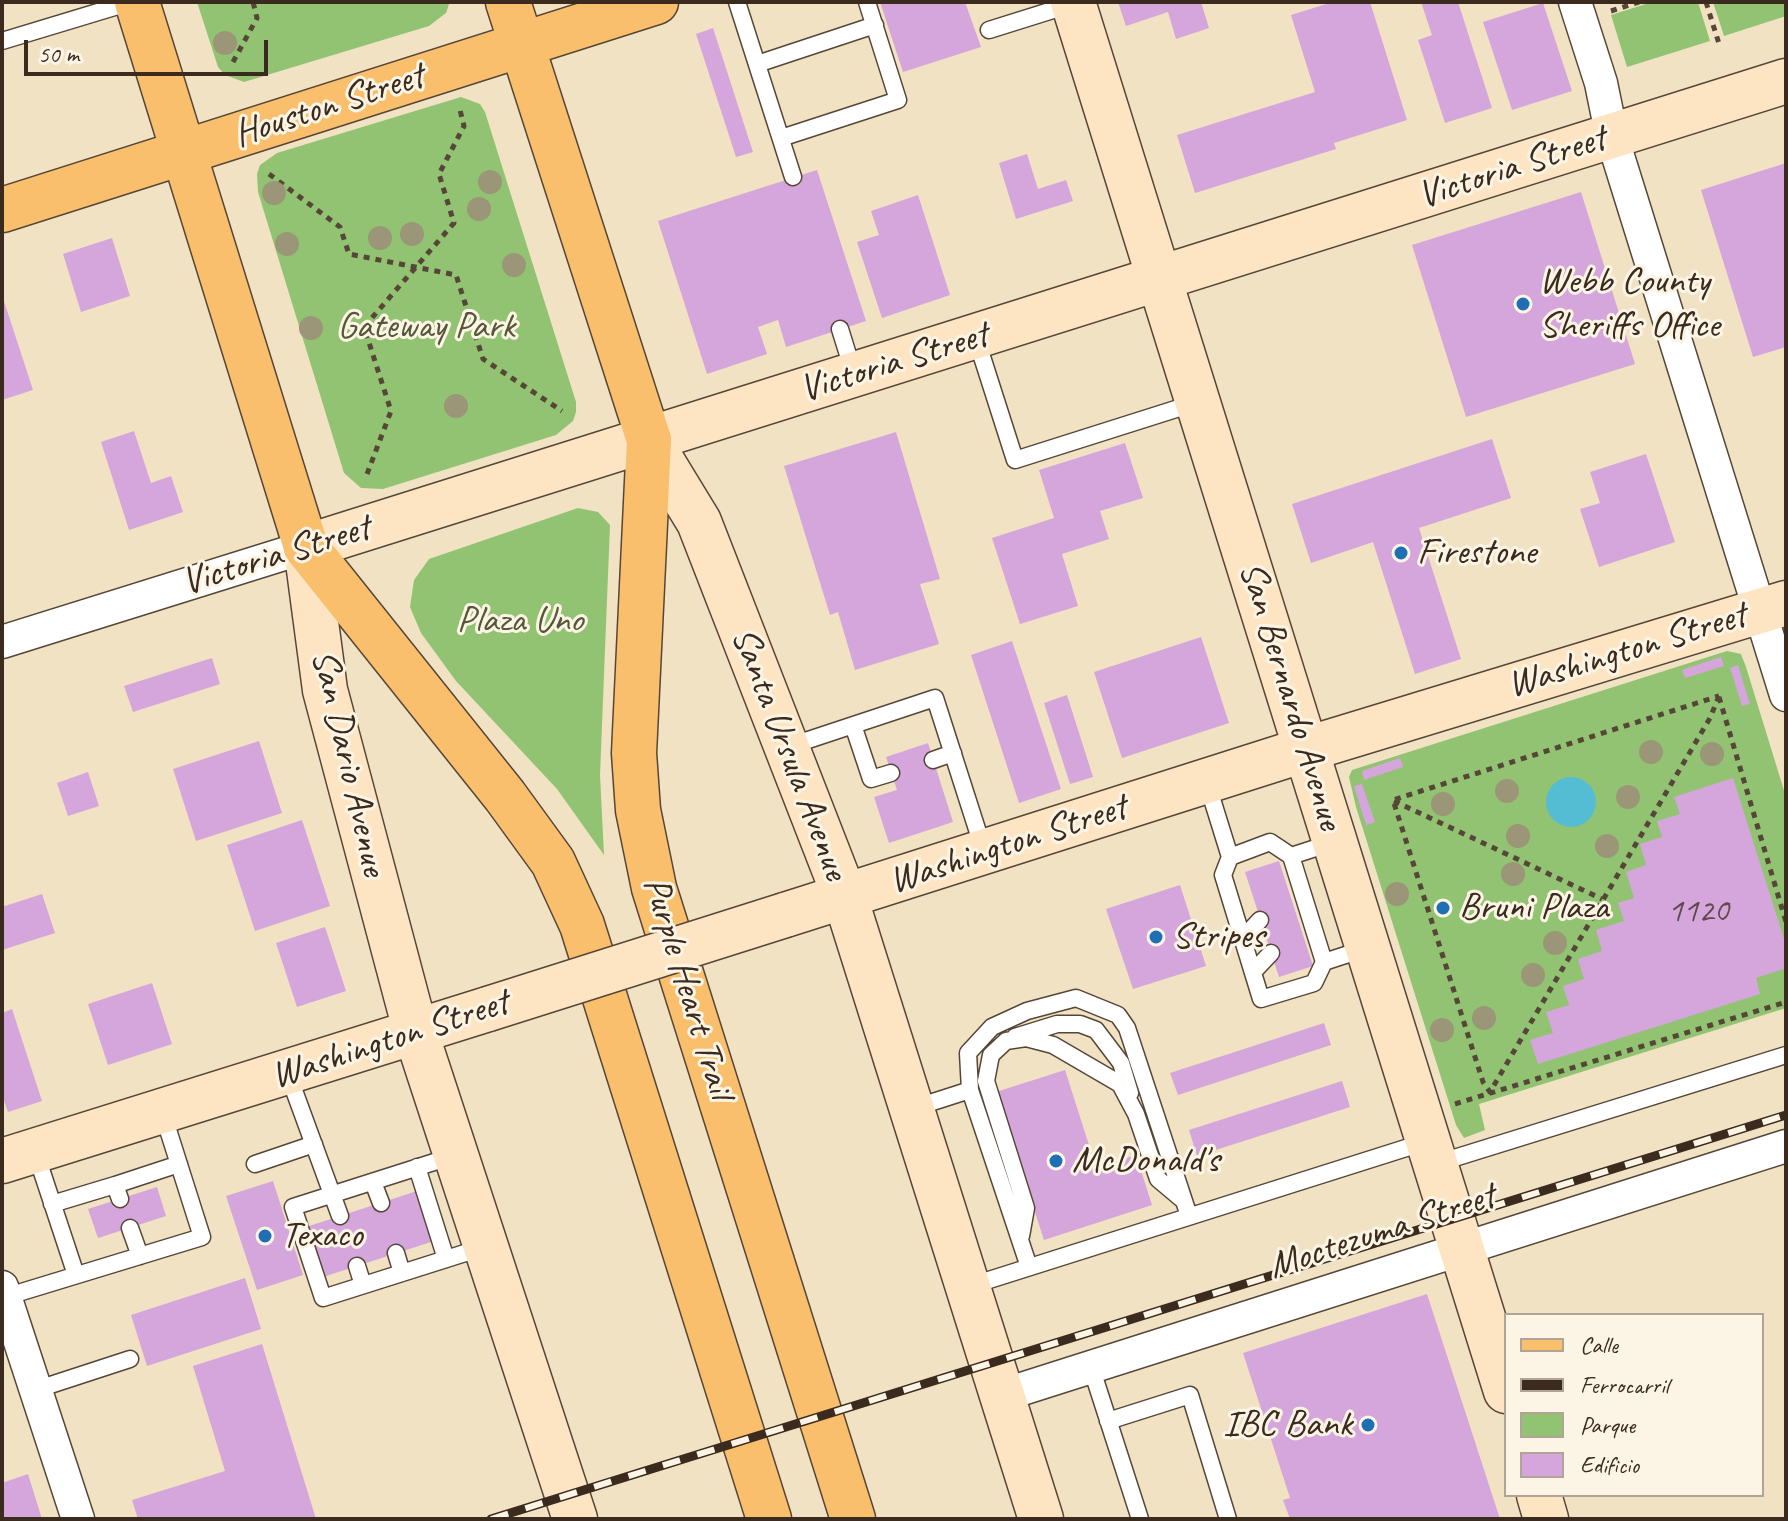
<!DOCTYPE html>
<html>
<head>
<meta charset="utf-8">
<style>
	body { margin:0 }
	#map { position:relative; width:1788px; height:1521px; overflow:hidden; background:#f1e2c3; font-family:Caveat,sans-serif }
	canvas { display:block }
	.frame { position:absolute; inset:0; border:4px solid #3b2a1e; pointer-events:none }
	.legend { position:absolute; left:1504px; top:1313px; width:260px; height:184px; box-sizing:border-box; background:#fcf5e5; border:2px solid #afa495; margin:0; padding:10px 14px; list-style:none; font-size:24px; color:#3b2a1e }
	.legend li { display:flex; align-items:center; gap:16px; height:40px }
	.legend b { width:40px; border:2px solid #afa495 }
	.scale { position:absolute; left:24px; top:40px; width:244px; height:36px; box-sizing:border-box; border:4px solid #3b2a1e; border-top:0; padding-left:10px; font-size:24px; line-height:28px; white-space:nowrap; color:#3b2a1e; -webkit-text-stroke:6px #fcf5e5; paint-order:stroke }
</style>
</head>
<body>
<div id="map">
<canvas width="1788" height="1521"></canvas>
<div class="frame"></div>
<ul class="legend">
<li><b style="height:10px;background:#f9bf6c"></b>Calle</li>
<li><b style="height:10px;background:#3b2a1e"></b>Ferrocarril</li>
<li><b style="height:22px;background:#92c373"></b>Parque</li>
<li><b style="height:22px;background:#d4a6db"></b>Edificio</li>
</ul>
<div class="scale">50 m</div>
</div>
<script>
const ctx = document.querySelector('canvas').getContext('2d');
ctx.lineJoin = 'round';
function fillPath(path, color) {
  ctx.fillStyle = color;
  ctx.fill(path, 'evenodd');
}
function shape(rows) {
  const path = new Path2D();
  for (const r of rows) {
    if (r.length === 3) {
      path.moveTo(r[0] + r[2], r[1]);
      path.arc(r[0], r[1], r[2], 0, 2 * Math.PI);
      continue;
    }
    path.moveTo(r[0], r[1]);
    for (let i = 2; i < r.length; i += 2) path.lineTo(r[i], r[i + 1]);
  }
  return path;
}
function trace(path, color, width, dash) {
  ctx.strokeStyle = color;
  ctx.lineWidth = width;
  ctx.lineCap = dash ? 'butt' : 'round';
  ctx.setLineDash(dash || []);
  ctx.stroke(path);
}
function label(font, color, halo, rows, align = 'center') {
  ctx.font = font + ' Caveat,sans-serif';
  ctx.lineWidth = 6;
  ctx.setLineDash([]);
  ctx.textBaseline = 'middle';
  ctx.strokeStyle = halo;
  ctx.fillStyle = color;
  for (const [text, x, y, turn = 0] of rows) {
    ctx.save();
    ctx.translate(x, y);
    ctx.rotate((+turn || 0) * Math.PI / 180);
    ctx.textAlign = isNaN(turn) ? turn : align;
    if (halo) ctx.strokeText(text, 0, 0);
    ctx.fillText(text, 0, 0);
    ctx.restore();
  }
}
fillPath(shape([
	[197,2,448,2,449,4,446,13,429,26,244,82,225,75,218,67],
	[1652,2,1698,2,1710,41,1627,67,1611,15],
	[1713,2,1786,2,1786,16,1724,36],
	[461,97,480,104,485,112,576,402,576,412,573,421,556,435,383,489,361,488,344,473,258,192,257,174,260,165,277,153],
	[578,508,598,512,610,525,600,775,604,855,557,789,456,681,421,633,410,607,414,580,429,559],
	[1727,651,1741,654,1746,667,1786,797,1786,1008,1479,1104,1485,1130,1464,1138,1456,1125,1356,807,1349,777,1352,770]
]), '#92c373');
fillPath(shape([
	[1571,802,25]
]), '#55bdd3');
fillPath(shape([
	[880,2,965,2,981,47,903,72],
	[1118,2,1201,2,1209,28,1176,39,1168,12,1126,26],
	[1333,2,1370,2,1407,120,1334,143,1336,149,1195,193,1177,135,1315,92,1291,15],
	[1421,2,1458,2,1492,108,1445,123,1418,40,1432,35],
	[1543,3,1572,91,1512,110,1483,22],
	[713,28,753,152,736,157,696,34],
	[1027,154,1038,189,1066,180,1073,201,1016,219,999,163],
	[1786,163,1786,347,1753,357,1701,190],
	[817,170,866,321,786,347,778,320,758,327,767,354,707,374,658,221],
	[1581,192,1635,364,1466,417,1412,245],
	[918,195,950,295,882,318,857,242,879,235,871,211],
	[112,238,130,296,81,312,63,254],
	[2,295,33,390,2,400],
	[134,431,151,483,171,476,183,512,129,530,101,442],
	[896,432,940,579,920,584,939,644,855,670,838,612,830,615,784,466],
	[1492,439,1511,498,1419,528,1461,659,1415,674,1373,542,1311,563,1292,504],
	[1125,443,1143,498,1100,511,1109,539,1062,554,1078,606,1020,624,992,538,1054,518,1039,470],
	[1646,454,1675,542,1599,567,1580,509,1600,503,1590,472],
	[1201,637,1229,723,1122,758,1094,672],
	[1012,641,1061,789,1019,803,971,655],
	[1721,657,1724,666,1685,678,1682,670],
	[212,658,220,684,133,712,124,686],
	[1738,665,1750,704,1742,706,1730,668],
	[1067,695,1093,777,1070,784,1044,703],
	[259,741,282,813,196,841,173,769],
	[928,743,953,822,889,843,874,797,897,790,886,757],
	[1400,758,1403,767,1364,780,1362,771],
	[88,772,99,806,68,816,57,783],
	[1733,778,1786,945,1786,968,1756,978,1760,994,1538,1064,1530,1040,1553,1033,1546,1012,1569,1005,1563,986,1584,979,1578,959,1602,951,1596,930,1624,921,1618,903,1634,898,1626,872,1646,865,1640,844,1662,837,1657,821,1680,814,1674,797],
	[1362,784,1375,822,1366,825,1354,786],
	[302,820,330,906,255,931,227,845],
	[1279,861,1313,966,1279,977,1245,872],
	[1180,885,1206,966,1133,989,1106,909],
	[42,894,55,933,2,950,2,907],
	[325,927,346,991,297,1007,276,943],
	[152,983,172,1044,108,1065,88,1004],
	[12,1009,42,1101,8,1112,2,1095,2,1013],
	[1324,1023,1331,1045,1178,1095,1170,1073],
	[1065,1070,1096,1167,1136,1155,1152,1205,1044,1240,996,1092],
	[1342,1081,1350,1107,1197,1156,1189,1130],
	[273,1181,303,1275,257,1290,226,1196],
	[157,1187,166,1216,98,1238,88,1209],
	[417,1191,434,1241,320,1278,303,1228],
	[245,1278,261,1329,147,1366,131,1315],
	[1427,1294,1500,1519,1290,1519,1283,1500,1290,1498,1243,1353],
	[262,1344,316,1519,138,1519,132,1500,225,1471,193,1366],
	[28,1474,42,1519,2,1519,2,1483]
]), '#d4a6db');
const service = shape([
	[737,2,793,177],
	[989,30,1072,4],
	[2,41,131,2],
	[757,64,875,25],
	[781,138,898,100,867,2],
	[840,329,854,374],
	[976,338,1015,460,1198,402],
	[853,725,871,779,891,773],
	[790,746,935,698,984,851],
	[933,760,953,753],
	[1207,783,1230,857,1223,875,1261,999,1314,983,1324,962,1291,856,1270,842,1230,857],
	[1291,856,1334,842],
	[1243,938,1260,920],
	[1324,962,1367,948],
	[1253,972,1271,953],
	[1015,1037,1057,1024,1080,1024,1096,1030,1121,1063,1130,1093],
	[288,1074,340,1216],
	[914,1108,970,1090],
	[35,1151,76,1275],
	[453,1156,293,1207,323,1298,484,1247],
	[255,1164,314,1144],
	[1435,1164,1786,1055],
	[417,1167,446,1259],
	[373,1182,381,1203],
	[120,1199,115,1185,179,1164],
	[52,1204,115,1185],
	[130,1228,140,1256],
	[1021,1236,1026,1208,986,1081,991,1055,1006,1041,1026,1038,1053,1045,1120,1084,1136,1114,1158,1179,1183,1200],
	[396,1253,402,1273],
	[357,1266,363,1285],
	[1029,1267,970,1090,968,1053,992,1027,1027,1011,1076,998,1118,1015,1127,1028,1189,1216],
	[970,1286,1425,1142],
	[5,1297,202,1237,163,1114],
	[1091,1367,1140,1519],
	[35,1390,130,1359],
	[1108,1421,1190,1395,1228,1519]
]);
const minor = shape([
	[1575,2,1601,83,1612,137,1786,695],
	[2,642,306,547],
	[2,1287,78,1519],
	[1003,1395,1786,1146]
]);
const secondary = shape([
	[1073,2,1506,1391],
	[649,440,699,522,845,897,1041,1519],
	[785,915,1307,749,1786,603],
	[2,1161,488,1009],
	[1539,1495,1546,1519],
	[575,1519,416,1033,325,690,306,547,1786,81]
]);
const primary = shape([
	[2,210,656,2]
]);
const trunk = shape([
	[137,2,306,547],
	[508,2,649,440]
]);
const motorway = shape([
	[649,440,634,753,638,810,654,888,853,1519],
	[306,547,505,796,553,862,582,925,769,1519]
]);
trace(service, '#564637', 19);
trace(minor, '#564637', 35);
trace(secondary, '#564637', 47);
trace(primary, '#564637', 47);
trace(trunk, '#564637', 47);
trace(motorway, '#564637', 47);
trace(shape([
	[1706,2,1720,47],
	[1611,11,1639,2],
	[233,62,257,18,253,2],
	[269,174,340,227,349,254,456,275,483,359,562,411],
	[367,474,391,411,364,327,454,223,439,174,464,126,460,110],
	[1719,696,1710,718,1490,1092,1483,1082,1393,800,1719,696],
	[1719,697,1786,922],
	[1394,801,1602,899],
	[1455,1104,1786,1002]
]), '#564637', 5, [6, 6]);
trace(service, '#fff', 16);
trace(minor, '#fff', 32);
trace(secondary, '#fde5c4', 44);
trace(primary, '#f9bf6c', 44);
trace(trunk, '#f9bf6c', 44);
trace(motorway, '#f9bf6c', 44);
const rail = shape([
	[491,1519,1786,1115]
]);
trace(rail, '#3b2a1e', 9);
trace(rail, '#fcf5e5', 6, [18]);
const secondaryBridge = shape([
	[488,1009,785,915]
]);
trace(secondaryBridge, '#564637', 47, []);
trace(secondaryBridge, '#fde5c4', 44);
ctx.fillStyle = '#9b9677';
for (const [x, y] of [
	[225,43],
	[490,182],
	[274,193],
	[479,209],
	[412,234],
	[380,238],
	[287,244],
	[514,265],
	[311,328],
	[456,406],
	[1651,752],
	[1712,754],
	[1507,791],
	[1628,797],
	[1443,804],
	[1518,836],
	[1607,846],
	[1513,874],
	[1397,894],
	[1555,943],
	[1533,975],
	[1484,1018],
	[1442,1030]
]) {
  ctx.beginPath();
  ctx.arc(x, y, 12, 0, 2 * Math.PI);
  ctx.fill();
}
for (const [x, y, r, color] of [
	[1523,304,8,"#1f6fb2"],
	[1401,553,8,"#1f6fb2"],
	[1443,908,8,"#1f6fb2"],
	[1156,937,8,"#1f6fb2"],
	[1056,1161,8,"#1f6fb2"],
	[265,1236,8,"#1f6fb2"],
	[1368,1425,8,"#1f6fb2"]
]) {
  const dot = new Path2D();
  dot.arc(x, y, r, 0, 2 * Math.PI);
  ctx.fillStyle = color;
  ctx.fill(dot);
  trace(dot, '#fcf5e5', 3);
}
label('34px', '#61494d', null, [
	["1120",1698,912]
]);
label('38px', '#3b2a1e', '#fcf5e5', [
	["Houston Street",329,106,-18],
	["Victoria Street",1512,168,-18],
	["Victoria Street",894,363,-17],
	["Victoria Street",276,556,-17],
	["Washington Street",1627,651,-17],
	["San Bernardo Avenue",1290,696,73],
	["Santa Ursula Avenue",789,754,69],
	["San Dario Avenue",348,763,77],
	["Washington Street",1008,845,-18],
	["Purple Heart Trail",687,988,73],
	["Washington Street",390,1040,-18],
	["Moctezuma Street",1382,1232,-18]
]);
label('38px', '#3b2a1e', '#fcf5e5', [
	["Webb County",1539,282],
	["Sheriffs Office",1539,326],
	["Firestone",1417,553],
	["Bruni Plaza",1459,908],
	["Stripes",1172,937],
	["McDonald's",1072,1161],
	["Texaco",281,1236],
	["IBC Bank",1352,1425,"right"]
], 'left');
label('38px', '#555838', '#fcf5e5', [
	["Gateway Park",426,327],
	["Plaza Uno",520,621]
]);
</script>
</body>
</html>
